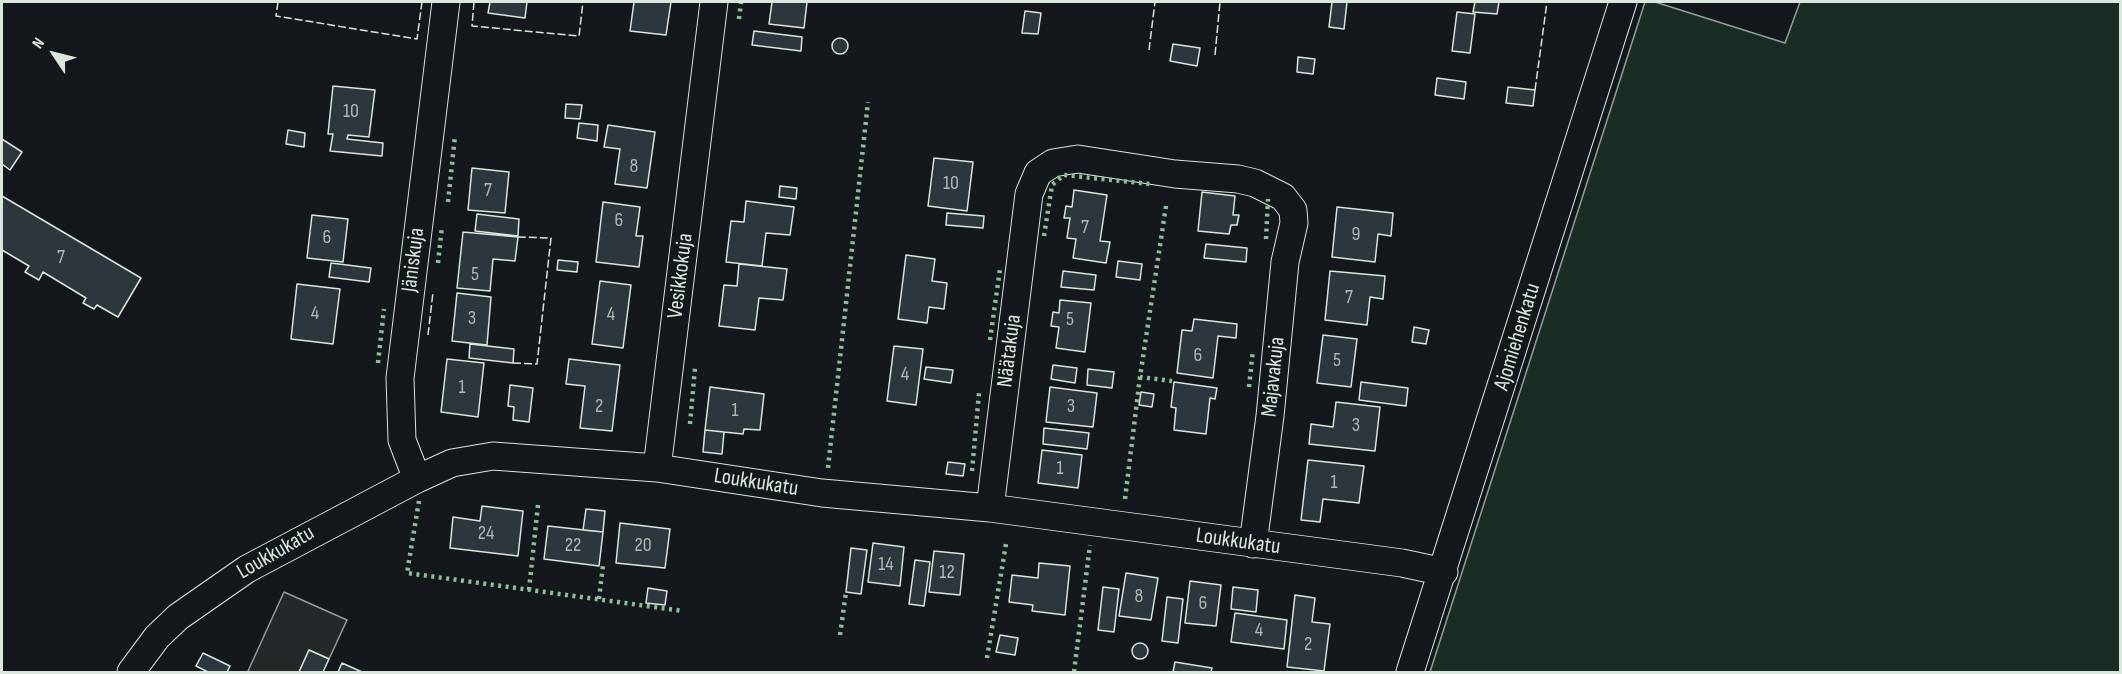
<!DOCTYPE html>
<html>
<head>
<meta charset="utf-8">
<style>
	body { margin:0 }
	#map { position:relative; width:2122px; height:674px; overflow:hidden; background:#14181c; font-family:"Sofia Sans Condensed",sans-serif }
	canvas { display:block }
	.frame { position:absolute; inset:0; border:3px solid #d8e6dc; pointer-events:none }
	.north { position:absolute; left:24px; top:24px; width:60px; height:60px; -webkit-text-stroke:4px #14181c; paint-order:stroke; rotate:305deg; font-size:16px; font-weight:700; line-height:24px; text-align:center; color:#d8e6dc }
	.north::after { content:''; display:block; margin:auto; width:21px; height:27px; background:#d8e6dc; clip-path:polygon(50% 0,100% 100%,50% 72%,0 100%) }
</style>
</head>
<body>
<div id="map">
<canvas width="2122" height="674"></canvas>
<div class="frame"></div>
<div class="north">N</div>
</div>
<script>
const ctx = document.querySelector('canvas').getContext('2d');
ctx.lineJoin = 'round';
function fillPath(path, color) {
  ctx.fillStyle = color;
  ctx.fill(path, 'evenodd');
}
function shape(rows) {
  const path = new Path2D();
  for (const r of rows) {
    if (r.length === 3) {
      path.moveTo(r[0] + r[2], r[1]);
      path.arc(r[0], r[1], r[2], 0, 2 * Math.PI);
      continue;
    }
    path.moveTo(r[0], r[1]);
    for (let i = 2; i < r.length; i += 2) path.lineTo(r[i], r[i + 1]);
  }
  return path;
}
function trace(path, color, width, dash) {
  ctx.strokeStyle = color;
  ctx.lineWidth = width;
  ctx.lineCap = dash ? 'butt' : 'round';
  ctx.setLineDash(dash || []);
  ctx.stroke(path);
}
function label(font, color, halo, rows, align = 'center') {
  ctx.font = font + ' "Sofia Sans Condensed",sans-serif';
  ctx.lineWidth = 4.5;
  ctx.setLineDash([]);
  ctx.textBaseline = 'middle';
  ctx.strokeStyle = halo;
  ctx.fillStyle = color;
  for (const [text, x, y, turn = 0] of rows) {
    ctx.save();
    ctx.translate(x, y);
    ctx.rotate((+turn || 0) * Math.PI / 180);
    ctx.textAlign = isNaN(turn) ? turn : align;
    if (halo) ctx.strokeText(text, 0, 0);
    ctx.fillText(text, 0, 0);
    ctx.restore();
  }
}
const green = shape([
	[1645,2,1655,2,1785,43,1800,2,2120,2,2120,672,1430,672,1645,2]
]);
fillPath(green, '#1a2d24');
trace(green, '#939e99', 1.5);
const parking = shape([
	[284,592,347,620,329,659,309,650,299,672,250,672,248,671,284,592]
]);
fillPath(parking, '#24282b');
trace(parking, '#939e99', 1.5);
const building = shape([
	[490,2,527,2,525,18,488,13,490,2],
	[634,2,671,2,666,35,630,31,634,2],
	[772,2,807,2,804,28,769,24,772,2],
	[1332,2,1347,2,1344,29,1329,27,1332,2],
	[1475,2,1499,2,1497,14,1473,12,1475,2],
	[1025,11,1041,13,1038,34,1022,33,1025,11],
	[1457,12,1475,14,1470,53,1452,51,1457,12],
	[754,31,802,37,801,51,752,45,754,31],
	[840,46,8],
	[1173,44,1200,48,1197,66,1170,61,1173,44],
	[1298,57,1315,59,1313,74,1297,72,1298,57],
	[1437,78,1466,82,1464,99,1435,95,1437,78],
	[333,86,375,90,369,137,348,135,347,139,383,143,382,156,330,151,333,134,328,134,333,86],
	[1508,87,1535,90,1533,106,1506,103,1508,87],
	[566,104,582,105,580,119,565,118,566,104],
	[579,123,598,125,597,141,577,138,579,123],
	[608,125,655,132,647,188,615,184,620,149,604,147,608,125],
	[288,130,305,133,304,147,286,144,288,130],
	[2,139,22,152,10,170,2,164,2,139],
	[934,158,973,162,967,211,928,206,934,158],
	[472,168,509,172,505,213,468,210,472,168],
	[780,186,797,188,796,199,779,197,780,186],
	[1074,190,1107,195,1100,241,1110,242,1106,263,1073,258,1076,239,1067,238,1070,218,1064,218,1066,206,1072,207,1074,190],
	[1202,192,1235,196,1233,215,1239,215,1237,225,1231,225,1229,234,1198,231,1202,192],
	[2,196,141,278,118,317,97,305,94,309,83,303,86,298,43,272,39,280,25,272,29,266,2,250,2,196],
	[746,201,794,207,790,235,766,233,762,266,726,262,731,221,744,222,746,201],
	[603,202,640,207,636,236,643,236,639,267,596,262,603,202],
	[1337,207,1393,213,1391,236,1378,234,1375,262,1332,257,1337,207],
	[947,213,984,216,983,228,946,225,947,213],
	[477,214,519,219,518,236,475,231,477,214],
	[312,215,348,219,343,262,307,258,312,215],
	[463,232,518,237,515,261,493,259,490,291,457,288,463,232],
	[1206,244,1247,248,1246,262,1204,258,1206,244],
	[906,255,935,259,932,281,947,283,944,309,929,307,927,323,898,319,906,255],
	[558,260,578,262,577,272,557,270,558,260],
	[1118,261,1142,264,1140,280,1116,277,1118,261],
	[331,263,371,268,369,282,329,277,331,263],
	[739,264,787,269,783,300,759,298,755,330,719,326,724,285,737,286,739,264],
	[1063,271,1096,275,1094,290,1061,287,1063,271],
	[1330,271,1385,276,1383,299,1370,297,1367,325,1325,320,1330,271],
	[600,281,631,285,623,348,592,344,600,281],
	[297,284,340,289,333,344,291,339,297,284],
	[457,293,491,297,487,345,452,341,457,293],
	[1060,300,1091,303,1085,352,1056,348,1059,327,1051,326,1053,312,1059,313,1060,300],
	[1194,319,1237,324,1236,338,1218,336,1213,378,1177,373,1182,330,1192,331,1194,319],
	[1414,327,1429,330,1426,344,1412,342,1414,327],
	[1323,335,1357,339,1351,387,1317,383,1323,335],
	[470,344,514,349,513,363,469,358,470,344],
	[894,346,923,349,916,405,887,401,894,346],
	[447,359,484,363,478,417,441,412,447,359],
	[569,359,620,365,612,431,580,428,585,386,566,384,569,359],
	[1053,365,1077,368,1075,383,1051,379,1053,365],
	[926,367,953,370,951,383,924,379,926,367],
	[1088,369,1114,372,1112,388,1087,385,1088,369],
	[1174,382,1217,388,1215,399,1210,398,1206,434,1174,430,1176,408,1171,407,1174,382],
	[1361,382,1408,388,1406,406,1359,400,1361,382],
	[510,385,533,388,529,422,513,420,514,407,508,406,510,385],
	[710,387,764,394,760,430,744,429,743,434,705,430,710,387],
	[1050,387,1097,393,1093,427,1046,422,1050,387],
	[1141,392,1154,394,1152,407,1139,405,1141,392],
	[1336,402,1380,407,1375,451,1309,444,1311,424,1333,427,1336,402],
	[1044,428,1089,433,1087,449,1043,444,1044,428],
	[705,430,724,432,722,454,703,452,705,430],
	[1042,450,1082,455,1078,488,1038,483,1042,450],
	[1308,460,1364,466,1359,503,1323,499,1320,522,1301,520,1308,460],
	[948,462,965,464,963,476,946,474,948,462],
	[482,506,523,511,518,556,450,548,453,517,480,521,482,506],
	[586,509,605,511,603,532,583,530,586,509],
	[620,523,670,529,665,568,616,563,620,523],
	[548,526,603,532,599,566,544,559,548,526],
	[873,543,904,547,900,586,868,582,873,543],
	[851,548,867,550,861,594,846,592,851,548],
	[934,551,964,554,960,595,929,592,934,551],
	[915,560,930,562,924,606,909,604,915,560],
	[1039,563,1070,566,1065,615,1032,611,1033,605,1009,602,1012,575,1038,578,1039,563],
	[1126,573,1158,578,1151,620,1119,616,1126,573],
	[1190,581,1221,585,1216,626,1185,623,1190,581],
	[1103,587,1119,589,1114,632,1098,630,1103,587],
	[1233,587,1258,590,1256,612,1231,609,1233,587],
	[648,588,667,591,665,605,646,603,648,588],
	[1295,595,1315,598,1312,622,1330,624,1324,671,1287,667,1295,595],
	[1167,597,1183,599,1178,643,1162,641,1167,597],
	[1235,613,1287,620,1284,649,1231,642,1235,613],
	[1000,635,1018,638,1015,655,996,652,1000,635],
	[1140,651,8],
	[309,650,329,659,323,672,299,672,309,650],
	[203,653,230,666,227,672,208,672,196,666,203,653],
	[1175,662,1212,668,1211,672,1173,672,1175,662],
	[342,663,362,672,338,672,342,663]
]);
fillPath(building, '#2c363c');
trace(building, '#d8e6dc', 1.5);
const minor = shape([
	[657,468,714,2],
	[417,479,402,440,400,378,446,2],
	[990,508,1029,194,1038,173,1053,163,1078,159,1175,174,1238,179,1255,183,1283,197,1293,210,1294,223,1285,262,1270,416,1253,544],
	[131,672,157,637,178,617,247,569,417,479,452,463,493,456,657,468,822,493,990,508,1402,563,1444,572],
	[1410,672,1623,2]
]);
trace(minor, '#d8e6dc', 29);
trace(minor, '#14181c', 27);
trace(shape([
	[739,19,741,2],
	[448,202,455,136],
	[1166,206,1140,377,1172,381],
	[1044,236,1052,185,1064,175,1150,184],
	[1266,239,1268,199],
	[438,263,442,226],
	[990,340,1000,269],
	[378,363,384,309],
	[1249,387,1253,350],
	[690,424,695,368],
	[828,468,868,102],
	[972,471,979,393],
	[1125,499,1140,377],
	[419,501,407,573,683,611],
	[529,590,538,505],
	[599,599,603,565],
	[840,635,846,592],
	[987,658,1006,544],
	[1074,672,1090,545]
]), '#8ac095', 4.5, [3, 4.5]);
trace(shape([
	[278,2,276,16,417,39,422,2],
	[474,2,472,26,579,36,583,2],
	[1149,50,1155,2],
	[1215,55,1220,2],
	[1535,90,1547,2],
	[428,335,433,292],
	[513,363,537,364,551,238,518,237]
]), '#d8e6dc', 1.5, [8, 3]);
label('20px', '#adbab4', null, [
	["10",351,112],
	["8",634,167],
	["10",951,184],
	["7",488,191],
	["6",619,221],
	["7",1085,228],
	["9",1356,235],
	["6",327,238],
	["7",61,258],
	["5",475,275],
	["7",1349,298],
	["4",315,314],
	["4",611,315],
	["3",472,319],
	["5",1070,320],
	["6",1198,356],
	["5",1337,361],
	["4",905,375],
	["1",462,388],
	["2",599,407],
	["3",1071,407],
	["1",735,411],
	["3",1356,426],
	["1",1060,469],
	["1",1334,483],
	["24",486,534],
	["22",573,546],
	["20",643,546],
	["14",886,565],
	["12",947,573],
	["8",1139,597],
	["6",1203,604],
	["4",1259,631],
	["2",1308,645]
]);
label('22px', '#d8e6dc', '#14181c', [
	["Jäniskuja",414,260,-83],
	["Vesikkokuja",681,276,-83],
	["Ajomiehenkatu",1518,337,-73],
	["Näätakuja",1010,351,-83],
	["Majavakuja",1274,377,-84],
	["Loukkukatu",756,483,9],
	["Loukkukatu",1238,542,8],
	["Loukkukatu",276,553,-30]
]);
</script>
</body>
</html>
